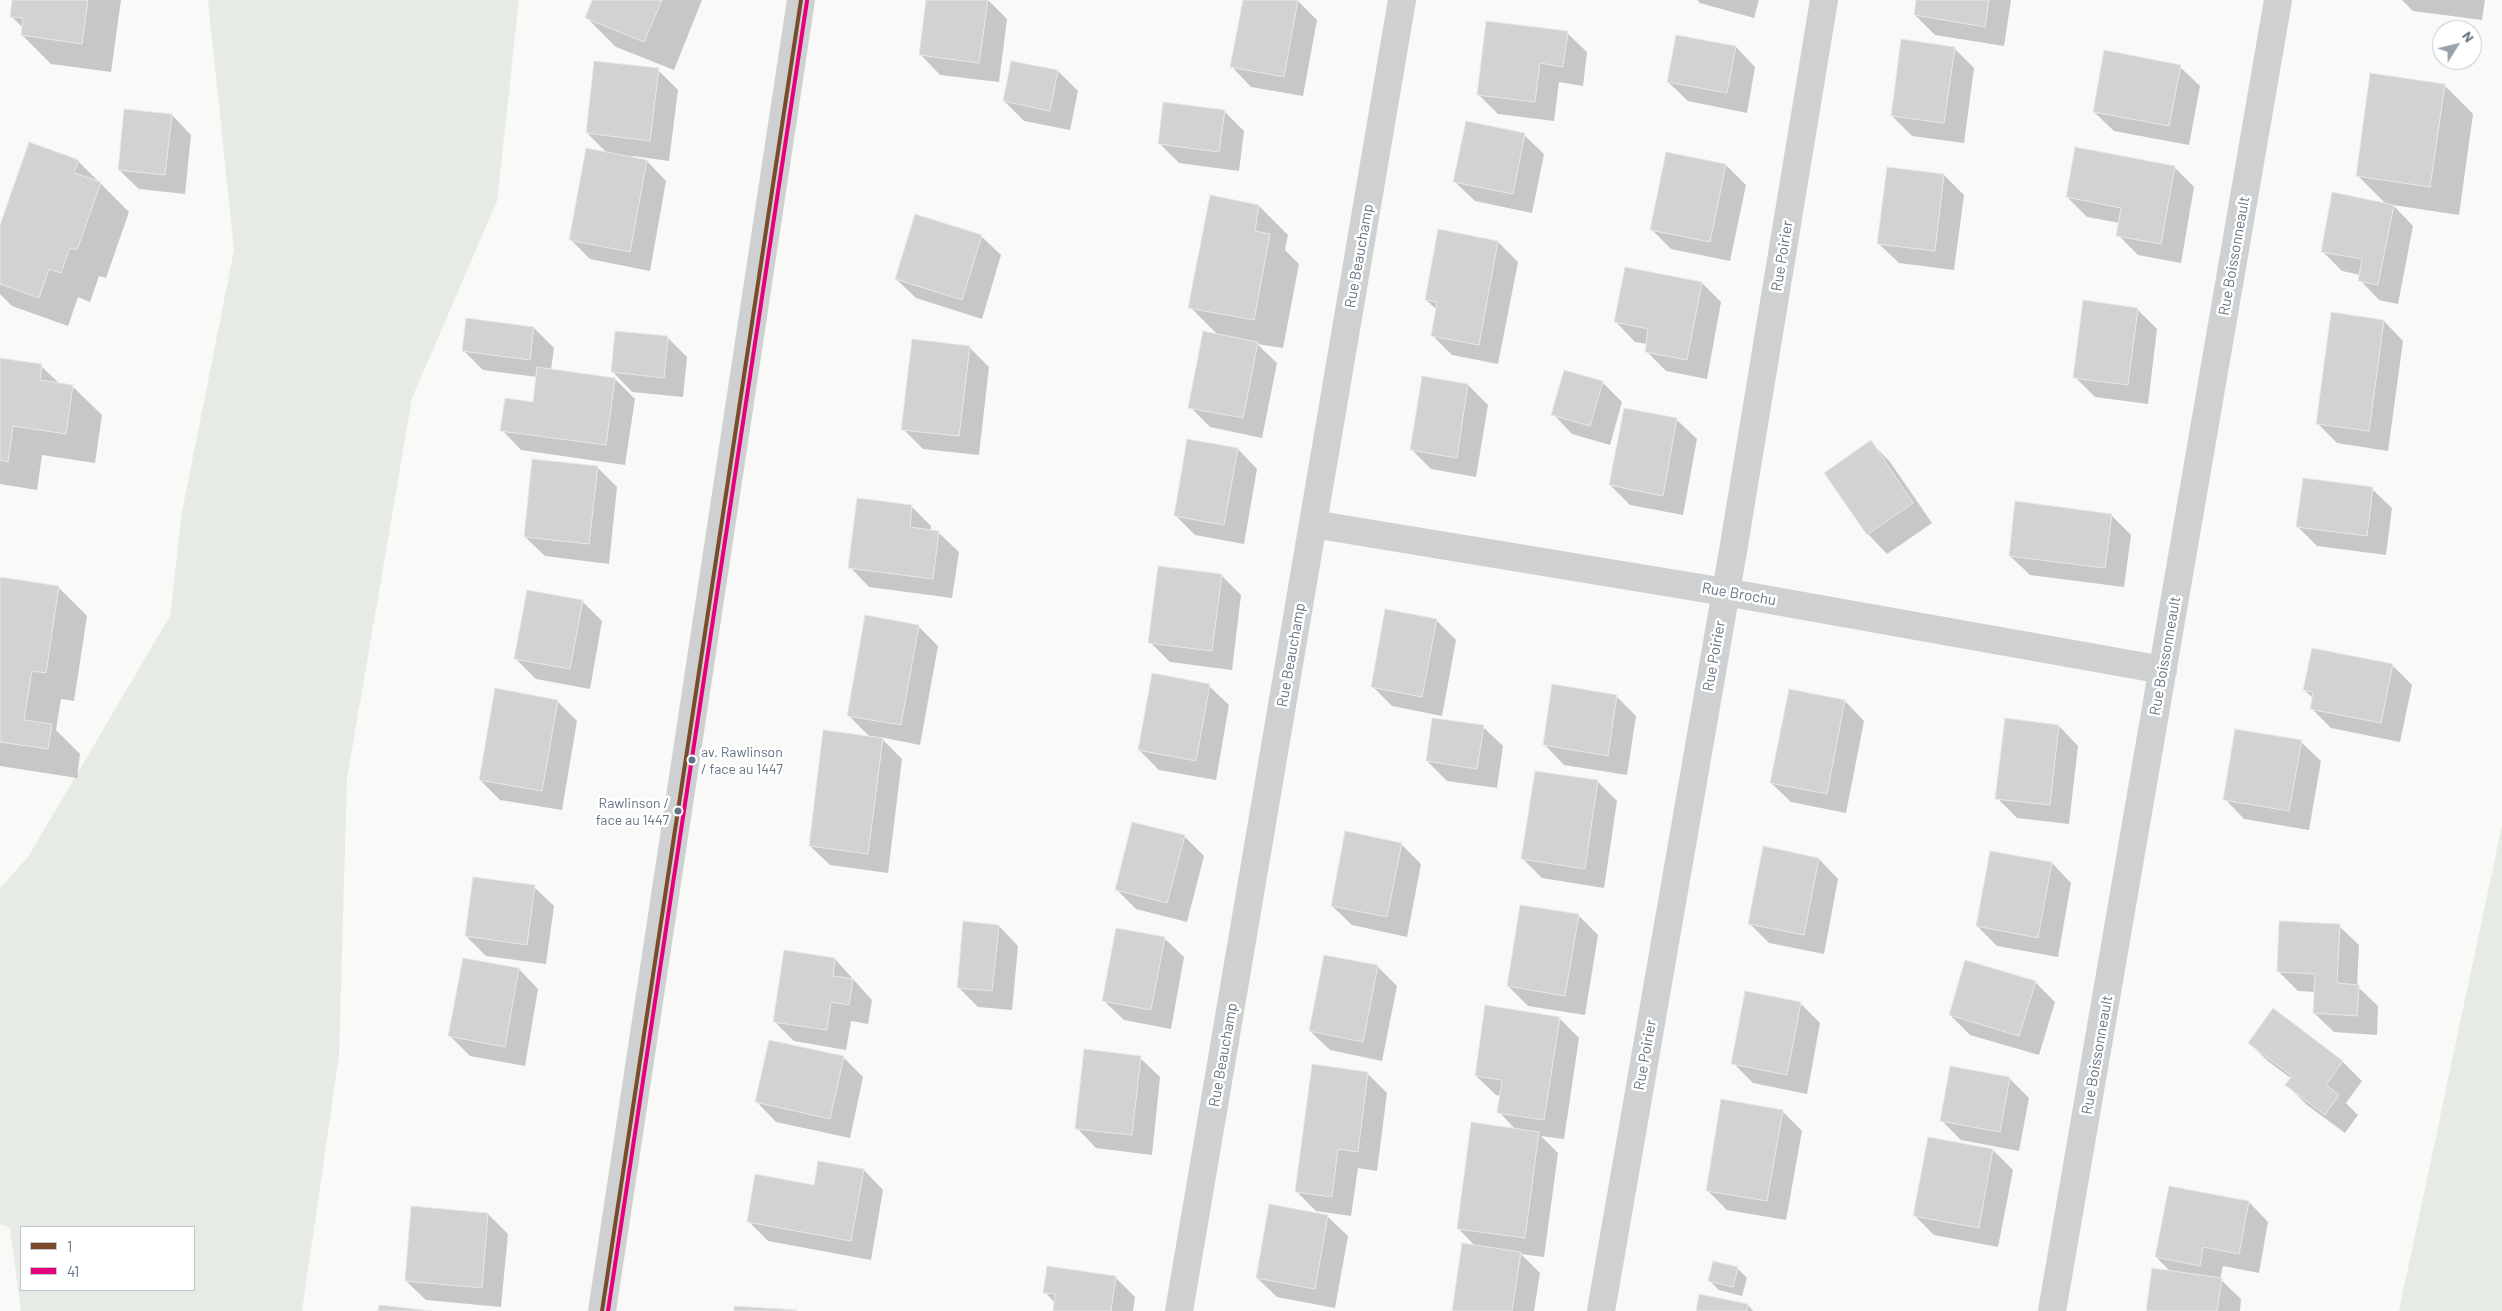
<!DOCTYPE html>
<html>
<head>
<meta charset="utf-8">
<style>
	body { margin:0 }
	#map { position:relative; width:2502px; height:1311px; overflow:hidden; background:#f9f9f8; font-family:Barlow,sans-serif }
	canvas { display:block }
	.legend { position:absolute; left:20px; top:1226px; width:175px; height:65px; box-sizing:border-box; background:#fff; border:1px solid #c1c7ce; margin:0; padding:6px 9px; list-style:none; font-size:15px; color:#637484 }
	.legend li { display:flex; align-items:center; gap:10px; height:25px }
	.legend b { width:25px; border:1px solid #c1c7ce }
	.north { position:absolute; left:2432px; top:20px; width:50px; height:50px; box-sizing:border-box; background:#fff; border:1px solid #c1c7ce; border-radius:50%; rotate:54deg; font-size:14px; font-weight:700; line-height:20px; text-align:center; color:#637484 }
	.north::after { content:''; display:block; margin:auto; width:18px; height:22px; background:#98a3ad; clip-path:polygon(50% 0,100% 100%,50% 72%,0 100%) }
</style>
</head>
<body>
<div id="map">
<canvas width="2502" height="1311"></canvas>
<ul class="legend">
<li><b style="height:6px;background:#7a4b2a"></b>1</li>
<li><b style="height:6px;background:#e5007d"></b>41</li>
</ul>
<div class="north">N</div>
</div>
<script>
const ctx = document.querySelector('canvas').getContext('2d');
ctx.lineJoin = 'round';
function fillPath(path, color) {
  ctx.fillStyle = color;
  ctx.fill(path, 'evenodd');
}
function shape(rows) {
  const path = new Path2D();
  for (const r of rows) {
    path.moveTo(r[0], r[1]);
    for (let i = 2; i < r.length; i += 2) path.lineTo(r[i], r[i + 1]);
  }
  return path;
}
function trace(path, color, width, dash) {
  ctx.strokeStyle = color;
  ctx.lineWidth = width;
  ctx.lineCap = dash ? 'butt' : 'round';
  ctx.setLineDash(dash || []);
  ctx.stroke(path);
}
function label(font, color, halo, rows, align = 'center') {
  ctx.font = font + ' Barlow,sans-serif';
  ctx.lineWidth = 5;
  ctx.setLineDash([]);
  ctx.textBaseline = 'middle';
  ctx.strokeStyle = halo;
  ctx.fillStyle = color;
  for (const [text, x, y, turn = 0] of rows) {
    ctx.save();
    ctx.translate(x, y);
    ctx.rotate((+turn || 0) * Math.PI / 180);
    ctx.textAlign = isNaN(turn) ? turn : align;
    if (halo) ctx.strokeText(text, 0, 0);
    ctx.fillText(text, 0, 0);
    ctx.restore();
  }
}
fillPath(shape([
	[208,0,519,0,497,201,412,398,347,779,339,1056,302,1311,21,1311,10,1228,0,1224,0,888,28,857,170,616,182,512,234,250],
	[21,1227,194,1227,194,1290,21,1290],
	[2502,825,2502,1311,2399,1311]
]), '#e7ebe5');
fillPath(shape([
	[13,0,121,0,111,72,51,64,22,35,23,28,11,16],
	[594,0,702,0,674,70,616,47,587,18],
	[927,0,988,0,1007,19,999,82,940,75,921,55],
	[1244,0,1297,0,1317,20,1303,96,1251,87,1232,67],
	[1697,0,1759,0,1754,18,1700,3],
	[1918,0,2011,0,2004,46,1935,35,1915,15],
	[2402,0,2485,0,2482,20,2413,11],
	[1567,33,1587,52,1583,86,1559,82,1554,121,1498,114,1478,94],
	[1736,47,1755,67,1747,113,1688,101,1668,82],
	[1954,48,1974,68,1964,143,1912,136,1892,116],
	[1012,62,1058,71,1078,91,1070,130,1024,121,1004,101],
	[2180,67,2200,86,2189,145,2114,131,2094,112],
	[658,70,678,90,669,161,633,156,633,158,647,161,666,181,650,271,590,259,570,239,607,153,587,133],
	[2444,85,2473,114,2459,215,2393,205,2413,226,2398,304,2379,300,2360,280,2361,275,2342,271,2322,251,2386,204,2357,175],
	[1224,111,1244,131,1239,171,1179,163,1159,143],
	[172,115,191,135,185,194,139,189,119,170],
	[1524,135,1544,154,1532,213,1475,201,1455,182],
	[1667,153,1726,165,1746,185,1730,261,1671,249,1651,229],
	[78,161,129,212,106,278,99,276,90,302,78,297,68,326,12,306,0,294,0,228],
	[2174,167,2194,187,2181,263,2138,255,2118,235,2120,223,2087,217,2067,197],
	[1944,175,1964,195,1954,270,1899,263,1879,244],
	[1259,206,1288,235,1285,250,1299,264,1283,348,1257,344,1277,363,1262,438,1210,427,1190,407,1218,335,1190,307],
	[1439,231,1498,242,1518,262,1498,364,1452,355,1432,335,1437,310,1426,300],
	[981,236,1001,255,982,319,916,298,896,279],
	[1702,283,1721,302,1707,379,1666,371,1646,351,1647,344,1635,342,1616,322],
	[2137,309,2157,329,2148,404,2095,397,2075,377],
	[2384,321,2403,341,2388,451,2337,443,2317,423],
	[534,328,554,348,551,370,615,379,635,399,625,465,521,450,502,430,534,404,537,377,483,370,463,350],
	[667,337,687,357,683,397,632,392,613,372],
	[969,347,989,367,979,455,923,449,903,429],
	[0,359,41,366,60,384,72,386,102,415,95,463,42,455,37,490,0,484],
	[1423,378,1468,385,1488,405,1476,477,1431,469,1411,449],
	[1602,382,1622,402,1610,445,1572,434,1553,414],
	[1625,409,1677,420,1697,439,1683,515,1630,505,1610,485],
	[1871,442,1890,462,1932,523,1887,554,1868,534],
	[1238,449,1257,469,1244,544,1195,535,1175,515],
	[597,467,617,487,609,564,545,556,525,537],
	[2372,489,2392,508,2386,555,2317,546,2298,527],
	[911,506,931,526,931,531,939,533,959,552,952,598,869,587,850,567],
	[2111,515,2131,535,2124,587,2030,575,2010,556],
	[1221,575,1241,595,1232,670,1170,662,1150,642],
	[0,579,58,587,87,616,74,701,61,699,56,730,80,754,77,778,0,766],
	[582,601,602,621,590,689,536,679,516,659],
	[1436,620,1456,640,1442,716,1392,706,1372,686],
	[918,626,938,646,920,745,880,737,902,759,888,873,830,865,810,846,871,738,848,715],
	[2392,665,2412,685,2400,742,2331,728,2311,708,2313,698,2304,690],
	[1209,686,1229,705,1216,780,1159,770,1139,750],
	[1616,696,1636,716,1627,775,1564,765,1545,745],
	[557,701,577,721,562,810,500,800,480,780],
	[1845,701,1864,721,1846,813,1791,802,1771,783],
	[2059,726,2078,746,2069,824,2017,818,1997,798],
	[1483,727,1503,746,1497,788,1447,781,1427,761],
	[2301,742,2321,761,2309,830,2244,819,2225,799],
	[1598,782,1617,801,1604,888,1542,878,1523,859],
	[1184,836,1204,856,1187,922,1136,909,1116,889],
	[1401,844,1421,864,1407,937,1352,925,1332,906],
	[1819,859,1838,879,1824,954,1769,943,1750,924],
	[2052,863,2071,883,2058,957,1997,946,1977,926],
	[534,887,554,906,546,964,486,956,466,936],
	[1578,915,1598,935,1585,1015,1528,1006,1508,986],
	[999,926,1018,946,1012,1010,978,1007,958,987],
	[2339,926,2359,945,2357,986,2378,1006,2377,1035,2334,1032,2314,1013,2315,992,2298,991,2278,971],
	[1164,938,1184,957,1171,1029,1124,1020,1104,1001],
	[835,959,872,1000,868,1024,851,1021,846,1050,794,1041,774,1021],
	[1377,966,1397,986,1382,1061,1330,1050,1310,1031],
	[519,969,538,989,525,1066,470,1056,450,1036],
	[2035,982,2055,1002,2039,1055,1970,1035,1950,1015],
	[1800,1003,1820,1023,1807,1094,1753,1083,1733,1063],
	[2274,1010,2343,1062,2362,1081,2346,1103,2358,1115,2345,1133,2307,1105,2287,1085,2292,1079,2269,1062,2249,1043],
	[1559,1018,1579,1038,1564,1139,1541,1136,1558,1153,1544,1257,1521,1254,1540,1273,1534,1311,1453,1311,1476,1247,1458,1228,1516,1130,1499,1112,1501,1096,1496,1095,1476,1076],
	[843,1057,863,1077,850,1138,776,1122,757,1102],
	[1140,1058,1160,1077,1152,1155,1096,1148,1077,1128],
	[1367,1073,1387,1093,1377,1171,1358,1168,1351,1216,1316,1211,1297,1192],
	[2009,1078,2029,1098,2019,1151,1961,1140,1941,1120],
	[1782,1111,1802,1131,1786,1220,1727,1210,1707,1190],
	[1929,1138,1993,1150,2013,1170,1998,1247,1934,1235,1914,1215],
	[864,1170,883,1190,871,1260,768,1241,748,1221,815,1186],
	[2249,1202,2268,1222,2259,1273,2223,1266,2220,1279,2241,1299,2240,1311,2147,1311,2171,1272,2156,1257],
	[1270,1205,1328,1217,1348,1236,1335,1308,1277,1297,1257,1278],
	[488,1214,508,1234,501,1307,426,1300,406,1281],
	[1737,1268,1747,1278,1742,1296,1719,1290,1709,1280],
	[1115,1277,1135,1297,1133,1311,1054,1311,1055,1303,1045,1292],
	[1748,1305,1753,1311,1697,1311]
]), '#0003');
const building = shape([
	[12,0,88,0,82,44,21,35,23,18,10,17,12,0],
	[592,0,662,0,644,42,585,18,592,0],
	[926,0,988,0,979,63,919,55,926,0],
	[1243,0,1298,0,1284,77,1230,67,1243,0],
	[1916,0,1989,0,1985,27,1914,15,1916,0],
	[1486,21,1568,31,1563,67,1540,63,1535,102,1477,95,1486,21],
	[1676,35,1736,46,1727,93,1667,82,1676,35],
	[1901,39,1955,47,1944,123,1891,116,1901,39],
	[2104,50,2181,65,2169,126,2093,112,2104,50],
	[594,61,659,68,650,141,586,133,594,61],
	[1011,61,1058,70,1050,111,1003,101,1011,61],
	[2370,73,2445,84,2430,187,2356,176,2370,73],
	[1163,102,1225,110,1219,152,1158,144,1163,102],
	[124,109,172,114,165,175,118,170,124,109],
	[1466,121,1525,133,1513,194,1453,182,1466,121],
	[29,142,79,160,74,173,101,182,77,250,70,248,61,273,49,269,39,298,0,284,0,225,29,142],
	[2075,147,2175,166,2161,244,2116,236,2121,208,2066,197,2075,147],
	[586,148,647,160,630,252,569,240,586,148],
	[1666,152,1726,164,1710,242,1650,230,1666,152],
	[1887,167,1944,174,1935,251,1877,244,1887,167],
	[2332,192,2394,205,2378,285,2358,281,2362,259,2321,252,2332,192],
	[1210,195,1259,205,1255,231,1270,234,1254,320,1188,308,1210,195],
	[915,214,982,235,962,300,895,279,915,214],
	[1438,229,1498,241,1479,345,1431,336,1437,302,1425,300,1438,229],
	[1625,267,1702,282,1687,360,1645,352,1648,329,1614,322,1625,267],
	[2083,300,2138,308,2128,385,2073,378,2083,300],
	[2331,312,2384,320,2369,431,2316,424,2331,312],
	[466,318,534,327,530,360,462,351,466,318],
	[615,331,668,336,664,378,611,372,615,331],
	[1203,331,1258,342,1243,418,1188,408,1203,331],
	[912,339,970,346,959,436,901,430,912,339],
	[0,358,42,364,40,380,73,385,66,434,13,426,8,462,0,460,0,358],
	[537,367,615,378,606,445,500,431,505,398,533,402,537,367],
	[1564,370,1603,381,1590,426,1551,415,1564,370],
	[1422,376,1468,384,1457,458,1410,450,1422,376],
	[1624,408,1677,418,1663,496,1609,485,1624,408],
	[1187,439,1238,448,1224,525,1174,516,1187,439],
	[1871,440,1913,503,1867,535,1824,473,1871,440],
	[532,459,598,466,589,544,524,537,532,459],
	[2303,478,2373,487,2367,536,2296,527,2303,478],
	[857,498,912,505,910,527,939,531,933,579,848,568,857,498],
	[2015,501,2112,514,2105,568,2009,556,2015,501],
	[1158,566,1222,574,1212,651,1148,643,1158,566],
	[0,577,59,586,46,673,32,671,24,720,52,724,48,749,0,742,0,577],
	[527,590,583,600,570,669,514,659,527,590],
	[1385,609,1437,619,1422,697,1371,687,1385,609],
	[865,615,919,625,901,725,847,716,865,615],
	[2312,648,2393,664,2381,723,2310,709,2313,692,2303,690,2312,648],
	[1152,673,1210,684,1196,761,1138,750,1152,673],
	[1552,684,1617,695,1608,756,1543,745,1552,684],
	[495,688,558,700,542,791,479,780,495,688],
	[1789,689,1845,700,1827,794,1770,783,1789,689],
	[1432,718,1484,725,1477,769,1426,761,1432,718],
	[2005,718,2059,725,2050,805,1995,799,2005,718],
	[2235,729,2302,740,2289,811,2223,800,2235,729],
	[823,730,883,738,868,854,809,846,823,730],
	[1535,771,1598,780,1585,869,1521,859,1535,771],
	[1132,822,1185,835,1167,903,1115,890,1132,822],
	[1345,831,1402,843,1387,917,1331,906,1345,831],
	[1763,846,1819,858,1804,935,1748,924,1763,846],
	[1990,851,2052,862,2038,938,1976,926,1990,851],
	[473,877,535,885,527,945,465,936,473,877],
	[1520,905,1579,914,1565,996,1507,986,1520,905],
	[963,921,999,925,992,991,957,988,963,921],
	[2279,921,2340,924,2337,983,2359,985,2357,1016,2313,1013,2315,974,2277,972,2279,921],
	[1116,928,1165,937,1151,1010,1102,1001,1116,928],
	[784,950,835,958,833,976,853,979,849,1005,831,1002,827,1030,773,1022,784,950],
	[1324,955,1378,965,1363,1042,1309,1031,1324,955],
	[463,958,519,968,505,1047,448,1036,463,958],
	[1965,960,2036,981,2019,1036,1949,1015,1965,960],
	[1745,991,1801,1002,1787,1075,1731,1064,1745,991],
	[1485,1005,1560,1017,1544,1120,1497,1113,1502,1080,1475,1076,1485,1005],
	[2273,1008,2343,1061,2326,1085,2339,1095,2325,1115,2285,1085,2292,1076,2248,1043,2273,1008],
	[769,1040,844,1056,830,1119,755,1102,769,1040],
	[1084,1049,1141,1056,1132,1135,1075,1129,1084,1049],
	[1312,1064,1368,1072,1358,1152,1338,1149,1332,1197,1295,1192,1312,1064],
	[1950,1066,2010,1077,2000,1132,1940,1121,1950,1066],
	[1721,1099,1783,1110,1767,1201,1706,1191,1721,1099],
	[1471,1122,1539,1132,1525,1238,1457,1229,1471,1122],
	[1928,1137,1993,1149,1979,1228,1913,1216,1928,1137],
	[818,1161,864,1169,851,1241,747,1222,755,1174,814,1185,818,1161],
	[2169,1186,2249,1201,2239,1254,2203,1247,2200,1266,2155,1257,2169,1186],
	[1269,1204,1328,1215,1315,1289,1256,1278,1269,1204],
	[411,1206,488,1213,482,1288,405,1281,411,1206],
	[1462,1243,1521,1252,1512,1311,1452,1311,1462,1243],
	[1713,1261,1738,1267,1733,1287,1708,1281,1713,1261],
	[1047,1266,1116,1276,1111,1311,1053,1311,1055,1294,1043,1293,1047,1266],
	[2152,1268,2222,1278,2217,1311,2146,1311,2152,1268],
	[1699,1294,1748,1304,1747,1311,1696,1311,1699,1294],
	[379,1305,432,1311,378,1311,379,1305],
	[734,1306,797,1310,796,1311,734,1311,734,1306]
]);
fillPath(building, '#d0d2d3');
trace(building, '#e8e8e8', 1);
trace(shape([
	[1313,524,1725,592,2163,670],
	[602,1311,801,0],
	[1179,1311,1402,0],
	[1601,1311,1733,551,1824,0],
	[2052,1311,2278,0]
]), '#ced0d1', 28);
trace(shape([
	[602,1311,801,0]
]), '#7a4b2a', 4);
trace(shape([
	[608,1311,807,1]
]), '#e5007d', 4);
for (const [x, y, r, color] of [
	[692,760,4.5,"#637484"],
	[678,811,4.5,"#637484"]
]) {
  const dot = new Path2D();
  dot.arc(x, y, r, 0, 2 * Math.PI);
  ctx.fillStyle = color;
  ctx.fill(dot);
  trace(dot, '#fff', 2);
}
label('14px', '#637484', '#fff', [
	["av. Rawlinson",701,752],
	["/ face au 1447",701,769],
	["Rawlinson /",669,803,"right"],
	["face au 1447",669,820,"right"]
], 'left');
label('15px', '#637484', '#fff', [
	["Rue Beauchamp",1359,256,-80],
	["Rue Poirier",1782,256,-81],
	["Rue Boissonneault",2234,256,-80],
	["Rue Brochu",1739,594,10],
	["Rue Beauchamp",1291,655,-80],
	["Rue Poirier",1714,656,-80],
	["Rue Boissonneault",2165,656,-80],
	["Rue Beauchamp",1223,1055,-80],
	["Rue Poirier",1645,1055,-80],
	["Rue Boissonneault",2097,1055,-80]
]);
</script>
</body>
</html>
